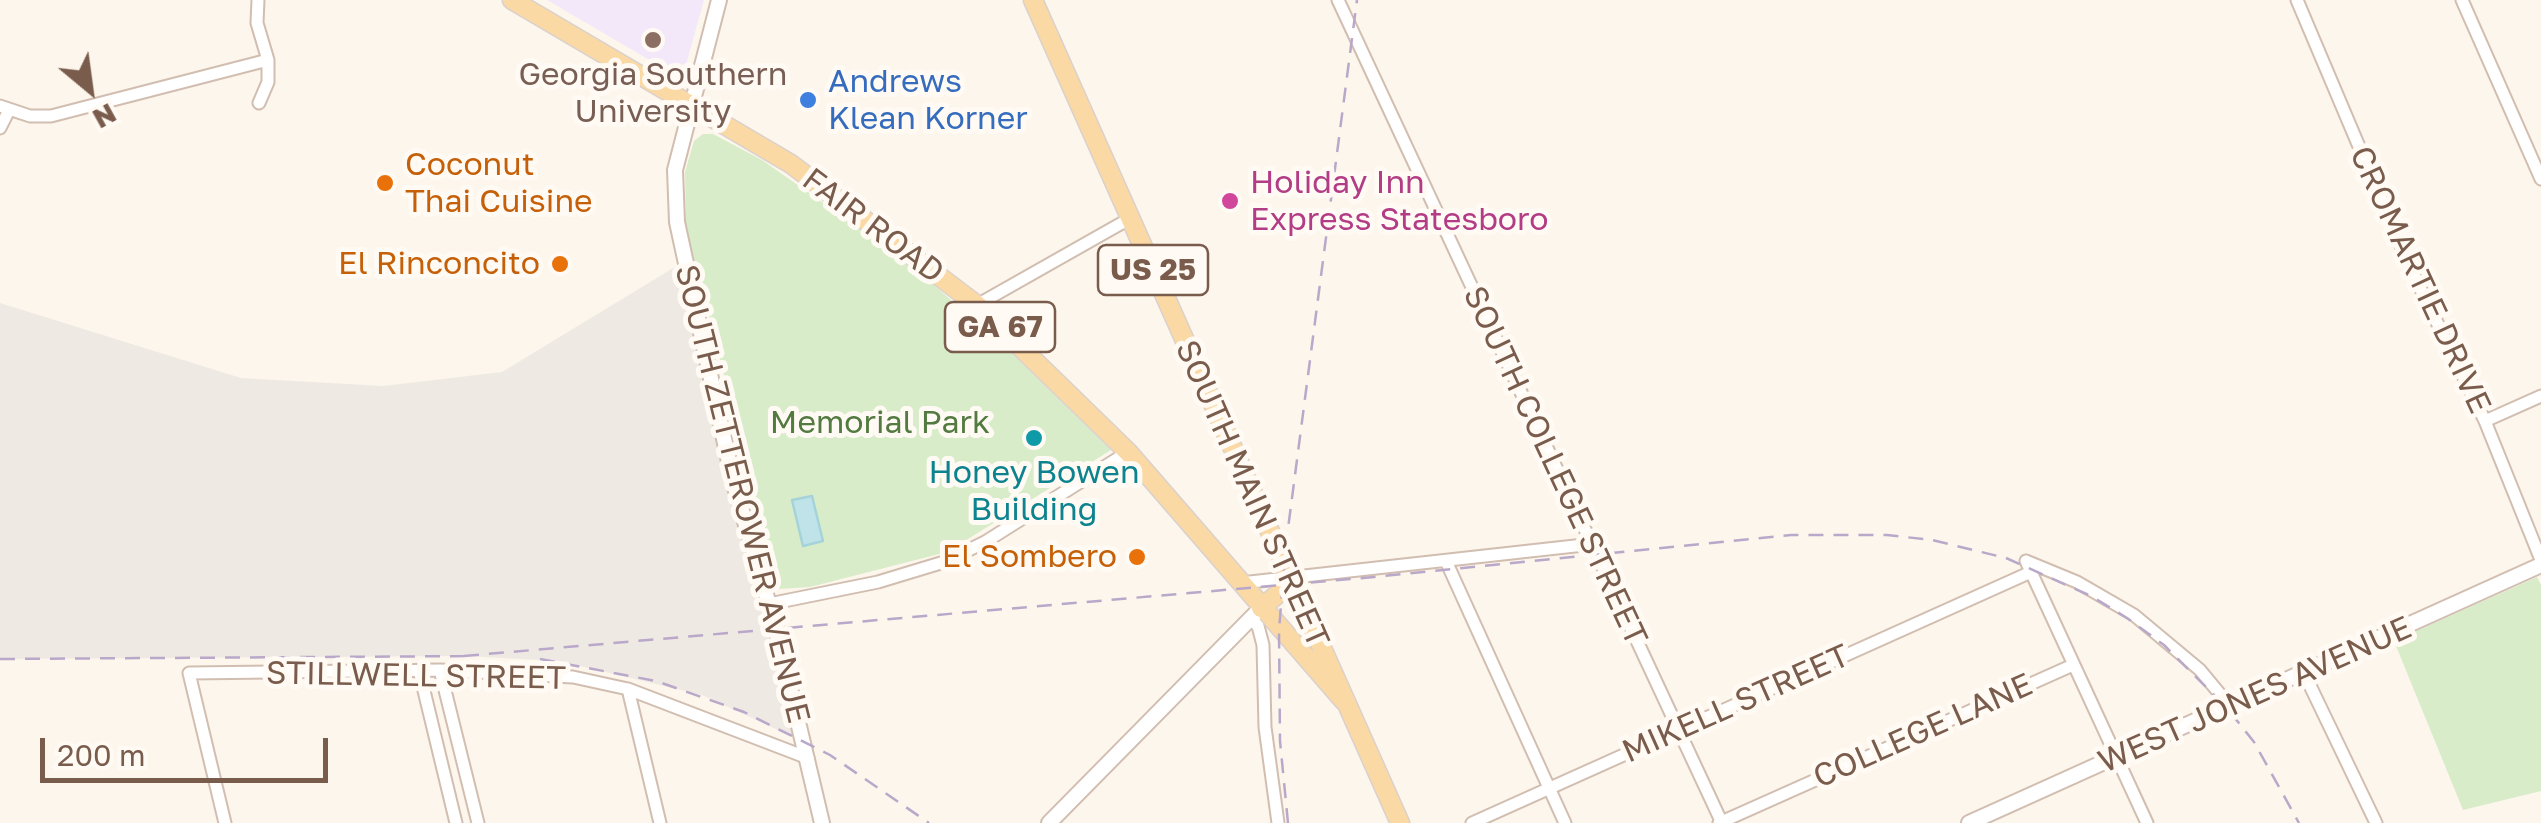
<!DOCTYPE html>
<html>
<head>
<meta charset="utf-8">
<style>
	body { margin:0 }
	#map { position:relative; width:2541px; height:823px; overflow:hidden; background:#fdf6ec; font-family:"Golos Text",sans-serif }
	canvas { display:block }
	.north { position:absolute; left:40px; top:40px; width:100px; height:100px; -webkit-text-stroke:8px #fffaf3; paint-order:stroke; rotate:151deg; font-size:28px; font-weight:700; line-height:40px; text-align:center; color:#7a5c4d }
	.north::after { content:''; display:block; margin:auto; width:35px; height:45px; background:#7a5c4d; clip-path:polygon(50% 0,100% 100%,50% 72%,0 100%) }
	.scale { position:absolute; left:40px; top:738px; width:288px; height:45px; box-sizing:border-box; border:5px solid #7a5c4d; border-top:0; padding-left:12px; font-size:30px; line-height:35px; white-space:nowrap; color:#7a5c4d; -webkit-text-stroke:8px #fffaf3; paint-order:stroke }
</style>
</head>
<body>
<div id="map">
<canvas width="2541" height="823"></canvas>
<div class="north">N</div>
<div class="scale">200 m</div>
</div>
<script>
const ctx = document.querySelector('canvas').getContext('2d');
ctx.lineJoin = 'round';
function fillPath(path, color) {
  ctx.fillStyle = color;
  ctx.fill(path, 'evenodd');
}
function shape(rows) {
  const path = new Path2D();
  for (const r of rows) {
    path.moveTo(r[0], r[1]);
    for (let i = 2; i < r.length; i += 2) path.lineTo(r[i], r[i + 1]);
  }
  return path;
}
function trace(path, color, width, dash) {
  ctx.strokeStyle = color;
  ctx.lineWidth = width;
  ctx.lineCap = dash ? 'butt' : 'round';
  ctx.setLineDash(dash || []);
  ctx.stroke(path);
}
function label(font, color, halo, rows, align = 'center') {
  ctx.font = font + ' "Golos Text",sans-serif';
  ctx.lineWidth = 10;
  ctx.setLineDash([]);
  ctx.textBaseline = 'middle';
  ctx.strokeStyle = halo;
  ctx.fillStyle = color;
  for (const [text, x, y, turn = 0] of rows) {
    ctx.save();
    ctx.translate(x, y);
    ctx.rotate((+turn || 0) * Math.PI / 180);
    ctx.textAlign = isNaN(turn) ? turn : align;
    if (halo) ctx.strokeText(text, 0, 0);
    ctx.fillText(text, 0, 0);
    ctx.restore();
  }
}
fillPath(shape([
	[683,262,804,742,702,695,559,661,464,656,0,659,0,303,241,378,383,386,502,372]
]), '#efe9e4');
fillPath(shape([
	[547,0,704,0,682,79]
]), '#f3e8fa');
fillPath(shape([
	[703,134,713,134,762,160,902,258,998,340,1111,450,947,552,810,587,779,589,686,227,685,172,694,141],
	[2537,577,2541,585,2541,791,2463,810,2394,641]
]), '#d8ecc9');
const water = shape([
	[812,496,823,541,803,546,792,500,812,496]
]);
fillPath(water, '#bfe3e8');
trace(water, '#a5d3da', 2.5);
const minor = shape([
	[258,0,257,23,268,60,268,82,259,103],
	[1338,0,1722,823],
	[2297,0,2410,267,2485,421,2541,560],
	[2462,0,2541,179],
	[0,106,30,116,51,116,268,60],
	[0,128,8,112],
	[977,305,1129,219],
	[2485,421,2541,396],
	[1446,561,1565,823],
	[2026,561,2147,823],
	[2026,561,2077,582,2134,615,2200,670,2229,705],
	[1241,583,1593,544],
	[769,604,878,582,944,562,985,542,1128,452],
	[1250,618,1258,626,1263,645,1265,727,1278,823],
	[419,670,456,823],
	[440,670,478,823],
	[2304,673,2376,823],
	[628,689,660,823],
	[225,823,189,673,440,670,573,677,628,689,808,758],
	[1472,823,2031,572],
	[1719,823,2073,665]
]);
const tertiary = shape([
	[719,0,675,170,677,222,733,480,776,629,822,823],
	[1049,823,1261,608],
	[1969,823,2541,565]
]);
const primary = shape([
	[512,0,791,164,977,305,1128,452,1344,701],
	[1033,0,1400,823],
	[1261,608,1291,583]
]);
trace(minor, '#d1beb0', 15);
trace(tertiary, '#d1beb0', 18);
trace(primary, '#dad1cd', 21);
trace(minor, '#fff', 11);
trace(tertiary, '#fff', 14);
trace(primary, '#fbd9a5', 18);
trace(shape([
	[464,656,1374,577,1791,535,1887,535,1932,540,2006,558,2091,596,2127,618,2164,645,2226,707,2254,742,2299,823],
	[0,659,475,656],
	[540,659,656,681,744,712,830,755,929,823],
	[1288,823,1280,741,1279,630,1286,544,1357,0]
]), '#b9a8c9', 2.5, [15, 10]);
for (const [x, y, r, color] of [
	[653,40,10,"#8d6e63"],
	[808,100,10,"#3f7fe0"],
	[385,183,10,"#e8710a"],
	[1230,201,10,"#d1479c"],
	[560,264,10,"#e8710a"],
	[1034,438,10,"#0f9aa8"],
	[1137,557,10,"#e8710a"]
]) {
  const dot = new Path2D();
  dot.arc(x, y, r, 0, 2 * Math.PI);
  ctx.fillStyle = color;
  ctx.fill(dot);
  trace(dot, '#fffaf3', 4);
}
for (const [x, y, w] of [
	[1153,270,110],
	[1000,327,110]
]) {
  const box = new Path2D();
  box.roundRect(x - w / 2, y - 25, w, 50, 8);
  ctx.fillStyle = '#fffaf3';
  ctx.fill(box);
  trace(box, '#7a5c4d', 2.5);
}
label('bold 30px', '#7a5c4d', null, [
	["US 25",1153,270],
	["GA 67",1000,327]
]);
label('32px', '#785e54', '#fffaf3', [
	["Georgia Southern",653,75],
	["University",653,112]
]);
label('32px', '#366cbe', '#fffaf3', [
	["Andrews",828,82],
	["Klean Korner",828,119]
], 'left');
label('32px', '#c56008', '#fffaf3', [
	["Coconut",405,165,"left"],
	["Thai Cuisine",405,202,"left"],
	["El Rinconcito",540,264],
	["El Sombero",1117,557]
], 'right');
label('32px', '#b23c85', '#fffaf3', [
	["Holiday Inn",1250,183],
	["Express Statesboro",1250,220]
], 'left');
label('32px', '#7a5c4d', '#fffaf3', [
	["FAIR ROAD",873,226,37],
	["CROMARTIE DRIVE",2420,280,65],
	["SOUTH COLLEGE STREET",1555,466,65],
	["SOUTH ZETTEROWER AVENUE",742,494,76],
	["SOUTH MAIN STREET",1252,494,66],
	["STILLWELL STREET",416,676,1],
	["WEST JONES AVENUE",2255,695,-24],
	["MIKELL STREET",1736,704,-24],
	["COLLEGE LANE",1923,731,-24]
]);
label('32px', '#537a41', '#fffaf3', [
	["Memorial Park",880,423]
]);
label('32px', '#0d838f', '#fffaf3', [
	["Honey Bowen",1034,473],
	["Building",1034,510]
]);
</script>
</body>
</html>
